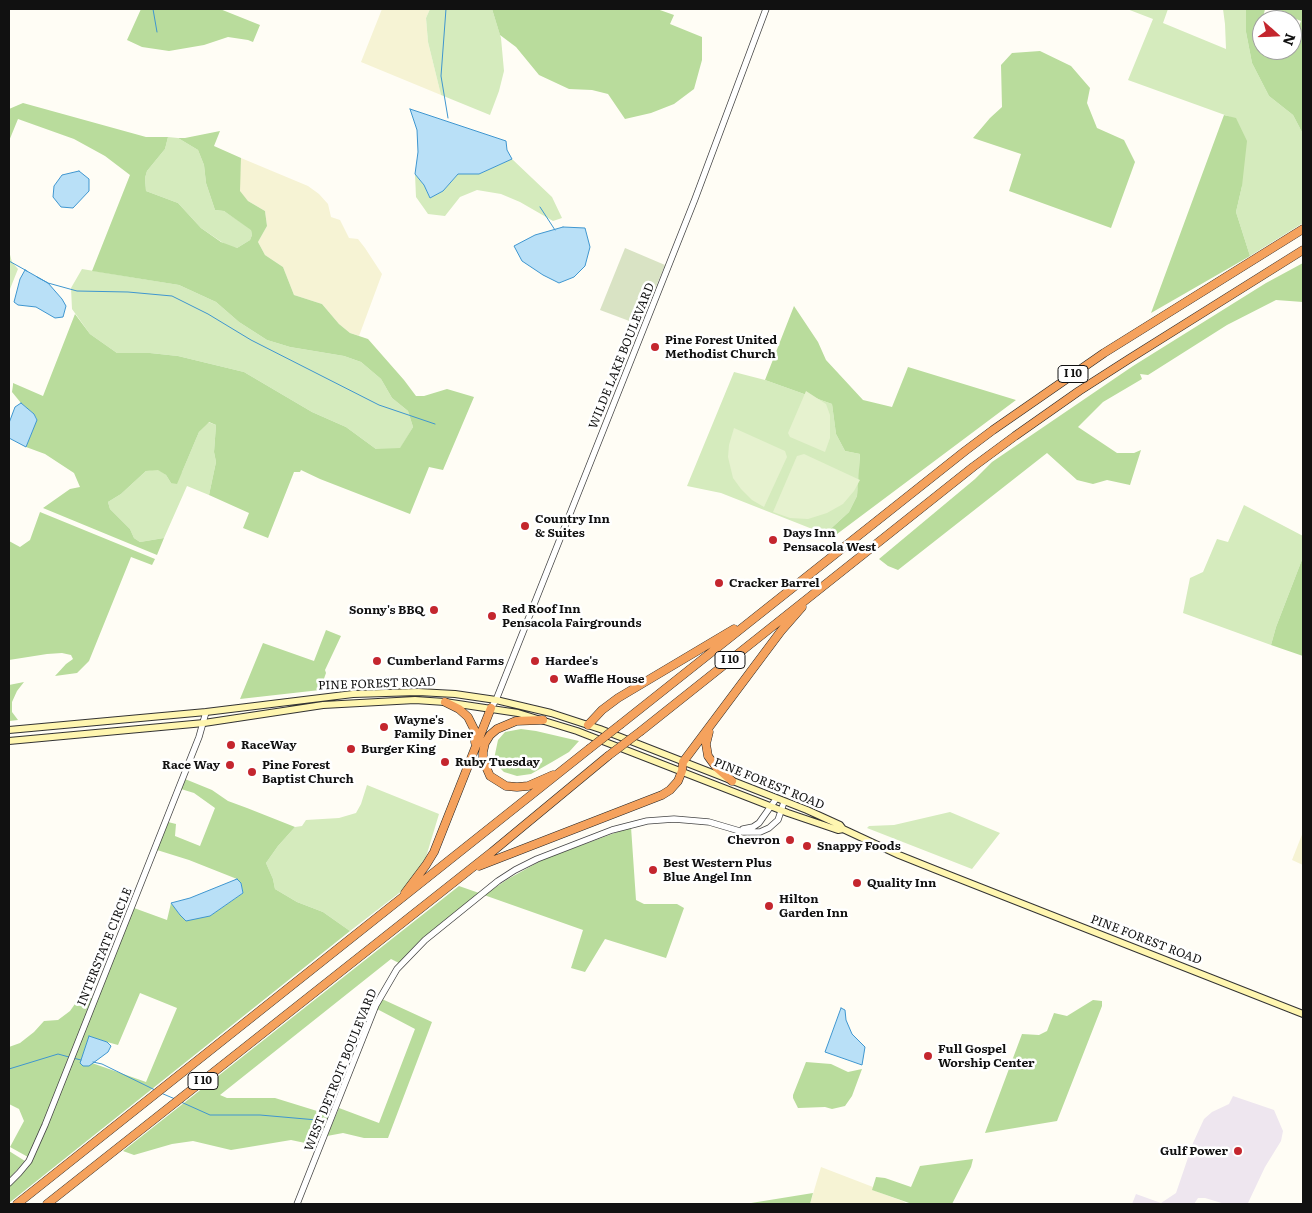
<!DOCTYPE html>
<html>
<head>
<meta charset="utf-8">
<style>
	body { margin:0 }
	#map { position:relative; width:1312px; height:1213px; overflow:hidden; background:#fffdf5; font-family:Literata,serif }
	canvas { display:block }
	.frame { position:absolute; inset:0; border:10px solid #111; pointer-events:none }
	.north { position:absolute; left:1252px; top:10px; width:50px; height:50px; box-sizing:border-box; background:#fff; border:1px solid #a0a0a0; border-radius:50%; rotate:110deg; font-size:14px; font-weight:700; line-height:20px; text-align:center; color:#111 }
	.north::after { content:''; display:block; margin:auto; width:18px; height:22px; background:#c4262e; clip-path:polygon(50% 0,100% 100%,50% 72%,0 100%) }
</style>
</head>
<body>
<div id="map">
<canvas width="1312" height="1213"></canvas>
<div class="frame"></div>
<div class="north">N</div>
</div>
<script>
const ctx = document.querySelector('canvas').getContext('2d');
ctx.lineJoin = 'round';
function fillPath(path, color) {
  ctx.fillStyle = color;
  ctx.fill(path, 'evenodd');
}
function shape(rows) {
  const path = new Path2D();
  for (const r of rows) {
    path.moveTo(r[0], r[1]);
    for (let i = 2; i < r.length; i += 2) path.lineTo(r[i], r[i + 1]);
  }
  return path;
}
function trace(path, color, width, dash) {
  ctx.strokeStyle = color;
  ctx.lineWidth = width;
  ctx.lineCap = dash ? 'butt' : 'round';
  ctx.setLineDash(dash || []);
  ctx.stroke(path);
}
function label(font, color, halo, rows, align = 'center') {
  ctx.font = font + ' Literata,serif';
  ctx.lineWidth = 5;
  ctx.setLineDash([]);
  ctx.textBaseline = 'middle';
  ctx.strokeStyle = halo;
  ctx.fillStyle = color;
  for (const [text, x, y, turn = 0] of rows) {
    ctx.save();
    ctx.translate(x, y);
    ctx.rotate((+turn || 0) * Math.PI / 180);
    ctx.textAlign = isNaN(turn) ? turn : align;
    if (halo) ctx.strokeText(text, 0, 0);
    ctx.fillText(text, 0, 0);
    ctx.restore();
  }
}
fillPath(shape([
	[1233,1096,1274,1110,1283,1131,1281,1141,1265,1167,1248,1203,1246,1204,1225,1204,1205,1198,1198,1198,1194,1204,1132,1204,1136,1194,1161,1203,1176,1193,1193,1143,1204,1119,1212,1112,1229,1104]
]), '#eee6ef');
fillPath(shape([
	[382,9,430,9,426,18,428,42,441,95,361,62],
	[241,158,308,186,319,194,328,204,331,217,340,220,349,238,358,239,365,248,382,274,359,336,350,333,339,324,322,304,294,295,283,267,265,255,258,242,267,226,265,211,248,201,239,191],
	[1303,832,1303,865,1292,860],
	[821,1167,873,1187,873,1190,905,1202,904,1204,810,1204]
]), '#f6f3d4');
fillPath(shape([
	[430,9,492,9,501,38,504,71,499,91,490,115,441,95,428,42,426,18],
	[1127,9,1168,9,1163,23,1226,49,1225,24,1223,9,1246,9,1246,32,1252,63,1269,96,1293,115,1303,134,1303,223,1250,256,1236,212,1242,186,1236,119,1128,80,1153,19],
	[168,137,178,138,198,150,204,165,206,183,215,210,224,211,251,229,252,235,250,240,237,248,229,247,201,228,178,203,146,191,145,178,147,171,165,149],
	[512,159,552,197,562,218,553,221,520,202,501,194,477,190,460,197,445,216,428,214,416,197,415,174,424,185,430,198,443,191,458,174,479,174],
	[9,251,12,262,18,269,10,289,9,289],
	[82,269,179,285,216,302,239,322,267,340,290,347,344,356,361,362,381,379,392,398,408,411,413,427,400,449,376,449,346,427,312,412,244,372,178,356,150,353,117,353,90,334,72,309,71,288],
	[734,372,765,380,832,404,836,434,845,451,860,454,859,476,857,496,849,512,825,534,721,493,687,486],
	[208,422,216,425,214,452,216,462,209,495,187,486,164,538,140,542,134,538,130,529,110,509,108,502,121,494,146,471,158,469,166,475,171,483,182,472,199,432],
	[1244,505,1303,536,1303,557,1276,627,1271,645,1183,613,1190,578,1203,572,1217,539,1228,542],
	[367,785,439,814,426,857,416,874,407,887,350,931,323,912,297,902,275,889,273,879,266,863,278,846,295,827,302,826,306,820,339,818,356,813,361,804],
	[950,812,1000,833,972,869,867,828,869,826,894,825]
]), '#d5ebbd');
fillPath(shape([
	[141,9,220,9,260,25,253,42,248,40,228,37,204,45,169,51,142,47,127,40],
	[492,9,657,9,674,15,670,24,702,37,702,60,694,89,674,104,651,113,625,119,608,94,592,90,569,89,539,75,516,47,500,35],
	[1246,9,1265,9,1259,35,1262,36,1262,50,1292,50,1292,45,1301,21,1272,9,1303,9,1303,134,1293,115,1269,96,1252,63,1246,32],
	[1040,51,1071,66,1090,88,1087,103,1097,128,1124,140,1135,162,1111,228,1009,191,1021,154,973,138,990,118,1002,107,1001,65,1012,53],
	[23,103,146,137,168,137,165,149,147,171,145,178,146,191,178,203,201,228,221,242,237,248,250,240,252,235,251,230,224,211,215,210,206,183,204,165,198,150,178,138,185,138,220,131,214,146,241,158,240,191,248,201,265,211,267,226,258,242,265,255,283,267,294,295,322,304,339,324,350,333,368,339,404,380,416,396,424,396,447,389,474,397,443,470,429,467,410,514,320,479,301,470,300,472,294,472,268,538,243,528,249,513,209,495,216,462,214,452,216,425,209,422,199,432,177,484,171,483,166,475,158,470,146,471,121,494,108,502,110,509,130,529,134,538,140,542,164,538,157,555,43,508,70,489,80,487,74,473,45,454,26,447,37,419,34,414,21,403,12,392,13,385,13,383,43,396,75,314,90,334,117,353,150,353,178,356,244,372,312,412,346,427,376,449,400,448,413,427,408,411,392,398,381,379,361,362,344,356,290,347,267,340,239,322,216,302,179,285,92,271,130,175,105,156,74,139,18,119,9,141,9,109],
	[1224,115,1236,118,1247,141,1242,186,1236,212,1250,256,1151,313],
	[1303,263,1303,302,1276,300,1227,325,1148,375,1140,374,1142,379,1103,402,1078,427,1117,453,1134,453,1141,450,1130,485,1107,480,1093,484,1077,480,1047,453,898,570,888,566,879,559,975,479,992,462,1133,366,1266,283],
	[794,306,818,342,826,360,863,400,892,407,908,367,1016,400,833,537,825,534,849,512,857,496,860,456,860,454,845,451,836,434,832,404,765,380],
	[40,512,155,559,152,565,131,557,89,661,77,673,55,676,66,664,73,659,71,655,62,653,47,654,9,660,9,541,20,547,30,540],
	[1303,557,1303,656,1271,645,1276,627],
	[326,630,341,636,325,670,326,673,320,690,240,699,263,643,314,661],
	[24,682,17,691,12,702,12,712,18,720,9,721,9,685],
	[521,729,536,731,579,741,569,752,552,762,531,774,517,776,504,772,497,765,494,759,498,740,505,732],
	[185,779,212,790,228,801,247,808,295,827,278,846,266,863,273,879,275,889,297,902,323,912,350,931,9,1203,9,1186,32,1160,37,1151,134,908,167,920,171,903,180,915,210,916,243,893,241,883,237,879,189,860,157,850,168,822,176,824,175,836,200,846,215,808,194,793,181,789],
	[140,993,177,1008,146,1082,92,1063,89,1066,89,1037,118,1045],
	[631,827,636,900,644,904,677,904,684,908,666,958,605,939,585,972,571,968,583,930,484,895,508,879,544,859],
	[459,886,479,893,423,938,399,963,391,959,220,1095,227,1098,275,1098,330,1115,321,1139,310,1144,291,1140,231,1150,193,1141,172,1144,134,1155,123,1151],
	[88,998,93,998,43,1124,28,1157,10,1147,24,1121,19,1109,9,1104,9,1047,20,1043,34,1032,44,1021,58,1020,70,1011,77,1001],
	[382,999,432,1022,388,1138,364,1138,343,1133,327,1136,339,1108,379,1123,415,1029,377,1009],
	[1093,1000,1102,1001,1102,1006,1057,1121,985,1133,1022,1034,1039,1035,1047,1031,1054,1013,1067,1016],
	[806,1062,831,1064,848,1072,862,1069,852,1096,845,1106,832,1109,825,1107,798,1108,793,1098,793,1095],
	[9,1151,25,1161,9,1179],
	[973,1159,971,1167,952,1204,912,1204,872,1190,876,1177,885,1178,911,1187,920,1166],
	[813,1193,810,1204,745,1204]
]), '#b9dc9c');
fillPath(shape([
	[625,248,665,265,640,325,600,310]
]), '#d9e3c4');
fillPath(shape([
	[806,391,826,404,830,415,830,438,825,452,790,437,788,433],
	[734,428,785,451,787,457,764,507,752,500,741,489,733,478,728,457,729,445],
	[804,454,860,480,854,491,843,504,827,513,808,519,790,518,773,512,797,456]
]), '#e6f2cf');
const water = shape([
	[410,109,506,141,507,150,512,159,479,174,458,174,443,191,430,198,424,185,415,174,418,152,417,130,410,109],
	[79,171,89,179,89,191,73,208,61,207,53,197,54,186,62,175,79,171],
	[563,227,585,228,590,247,585,266,574,277,559,283,543,275,522,261,514,246,535,235,563,227],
	[25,270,48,283,62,299,66,306,63,317,55,318,36,307,18,305,14,302,20,279,25,270],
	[21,403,34,414,37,420,26,447,9,438,9,423,15,407,21,403],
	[237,879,241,883,243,893,210,916,186,921,180,915,171,903,190,898,237,879],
	[841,1008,845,1010,846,1020,852,1034,865,1047,862,1065,825,1052,841,1008],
	[89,1036,107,1042,111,1046,108,1052,89,1066,83,1066,80,1063,89,1036]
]);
fillPath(water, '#b9e0f7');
trace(water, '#3f96cf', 1);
trace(shape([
	[153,9,157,32],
	[446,9,441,76,448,118],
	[540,207,555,230],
	[9,261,27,271],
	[37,277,48,283,77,291,128,292,172,296,208,314,251,340,379,405,435,424],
	[73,1058,81,1060],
	[93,1062,102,1064,155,1090],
	[9,1069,58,1054,69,1057],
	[161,1093,175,1099],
	[181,1102,210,1115,260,1115,317,1120]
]), '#3f96cf', 1);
const tertiary = shape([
	[491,708,496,700,695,199,766,9],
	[743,829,753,827,759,823,776,799],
	[9,1183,19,1173,29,1161,45,1125,199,737,206,712],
	[297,1204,376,1005,397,969,425,940,498,881,515,870,537,859,612,830,647,821,674,819,709,822,743,832,760,832,769,828,778,820,784,802]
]);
const secondary = shape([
	[9,730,206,712,353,694,418,692,455,694,496,700,551,713,600,729,807,810,840,825,843,829,899,855,934,869,1303,1014],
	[9,741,204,723,323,705,415,700,445,702,518,713,577,731,788,813,838,830,843,829]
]);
const motorway = shape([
	[445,702,459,709,468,717,475,731,475,742],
	[543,720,516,721,497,729,490,735,485,743,483,752,483,760,490,776,506,786,517,787,528,786,553,775],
	[621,724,965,451,993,430,1104,353,1303,229],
	[588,725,602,710,618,698,734,629],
	[641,731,973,467,1015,436,1079,391,1129,359,1303,250],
	[709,732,706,744,708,756,716,767,732,781],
	[479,866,662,795,670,790,678,781,682,771,683,762,781,631,802,607],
	[405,893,426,865,434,852,491,708],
	[17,1204,589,749],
	[47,1204,492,852,608,756]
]);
trace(tertiary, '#444', 7);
trace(secondary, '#333', 8);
trace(motorway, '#222', 9);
trace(tertiary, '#fff', 5.5);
trace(secondary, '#fff6b0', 6);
trace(motorway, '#f5a25d', 8);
const motorwayBridge = shape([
	[589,749,621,724],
	[608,756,641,731]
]);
trace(motorwayBridge, '#222', 9, []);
trace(motorwayBridge, '#f5a25d', 8);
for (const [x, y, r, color] of [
	[655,347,5,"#c4262e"],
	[525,526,5,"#c4262e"],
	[773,540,5,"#c4262e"],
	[719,583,5,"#c4262e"],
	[434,610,5,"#c4262e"],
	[492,616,5,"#c4262e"],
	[377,661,5,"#c4262e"],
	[535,661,5,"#c4262e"],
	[554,679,5,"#c4262e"],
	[384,727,5,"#c4262e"],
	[231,745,5,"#c4262e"],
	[351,749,5,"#c4262e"],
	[445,762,5,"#c4262e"],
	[230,765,5,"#c4262e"],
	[252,772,5,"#c4262e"],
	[790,840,5,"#c4262e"],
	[807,846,5,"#c4262e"],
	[653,870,5,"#c4262e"],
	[857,883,5,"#c4262e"],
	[769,906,5,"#c4262e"],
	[928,1056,5,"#c4262e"],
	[1238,1151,5,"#c4262e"]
]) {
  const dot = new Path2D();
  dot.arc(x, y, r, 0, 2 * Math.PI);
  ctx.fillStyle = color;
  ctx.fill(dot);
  trace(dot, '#fff', 2);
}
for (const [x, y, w] of [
	[1073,374,30],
	[730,660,30],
	[203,1081,30]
]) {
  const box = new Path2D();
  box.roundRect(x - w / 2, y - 8.5, w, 17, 4);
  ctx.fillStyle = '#fff';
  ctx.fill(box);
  trace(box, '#111', 1);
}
label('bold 11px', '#111', null, [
	["I 10",1073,374],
	["I 10",730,660],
	["I 10",203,1081]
]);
label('bold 12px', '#111', '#fff', [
	["Pine Forest United",665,340],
	["Methodist Church",665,354],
	["Country Inn",535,519],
	["& Suites",535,533],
	["Days Inn",783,533],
	["Pensacola West",783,547],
	["Cracker Barrel",729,583],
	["Red Roof Inn",502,609],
	["Pensacola Fairgrounds",502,623],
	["Sonny's BBQ",424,610,"right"],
	["Cumberland Farms",387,661],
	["Hardee's",545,661],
	["Waffle House",564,679],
	["Wayne's",394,720],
	["Family Diner",394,734],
	["RaceWay",241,745],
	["Burger King",361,749],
	["Ruby Tuesday",455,762],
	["Race Way",220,765,"right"],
	["Pine Forest",262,765],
	["Baptist Church",262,779],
	["Chevron",780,840,"right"],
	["Snappy Foods",817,846],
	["Best Western Plus",663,863],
	["Blue Angel Inn",663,877],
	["Quality Inn",867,883],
	["Hilton",779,899],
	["Garden Inn",779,913],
	["Full Gospel",938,1049],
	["Worship Center",938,1063],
	["Gulf Power",1228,1151,"right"]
], 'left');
label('12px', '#111', '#fff', [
	["WILDE LAKE BOULEVARD",622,356,-68],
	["PINE FOREST ROAD",377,684,-2],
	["PINE FOREST ROAD",769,784,22],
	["PINE FOREST ROAD",1146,940,21],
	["INTERSTATE CIRCLE",105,947,-68],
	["WEST DETROIT BOULEVARD",341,1070,-68]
]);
</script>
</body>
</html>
